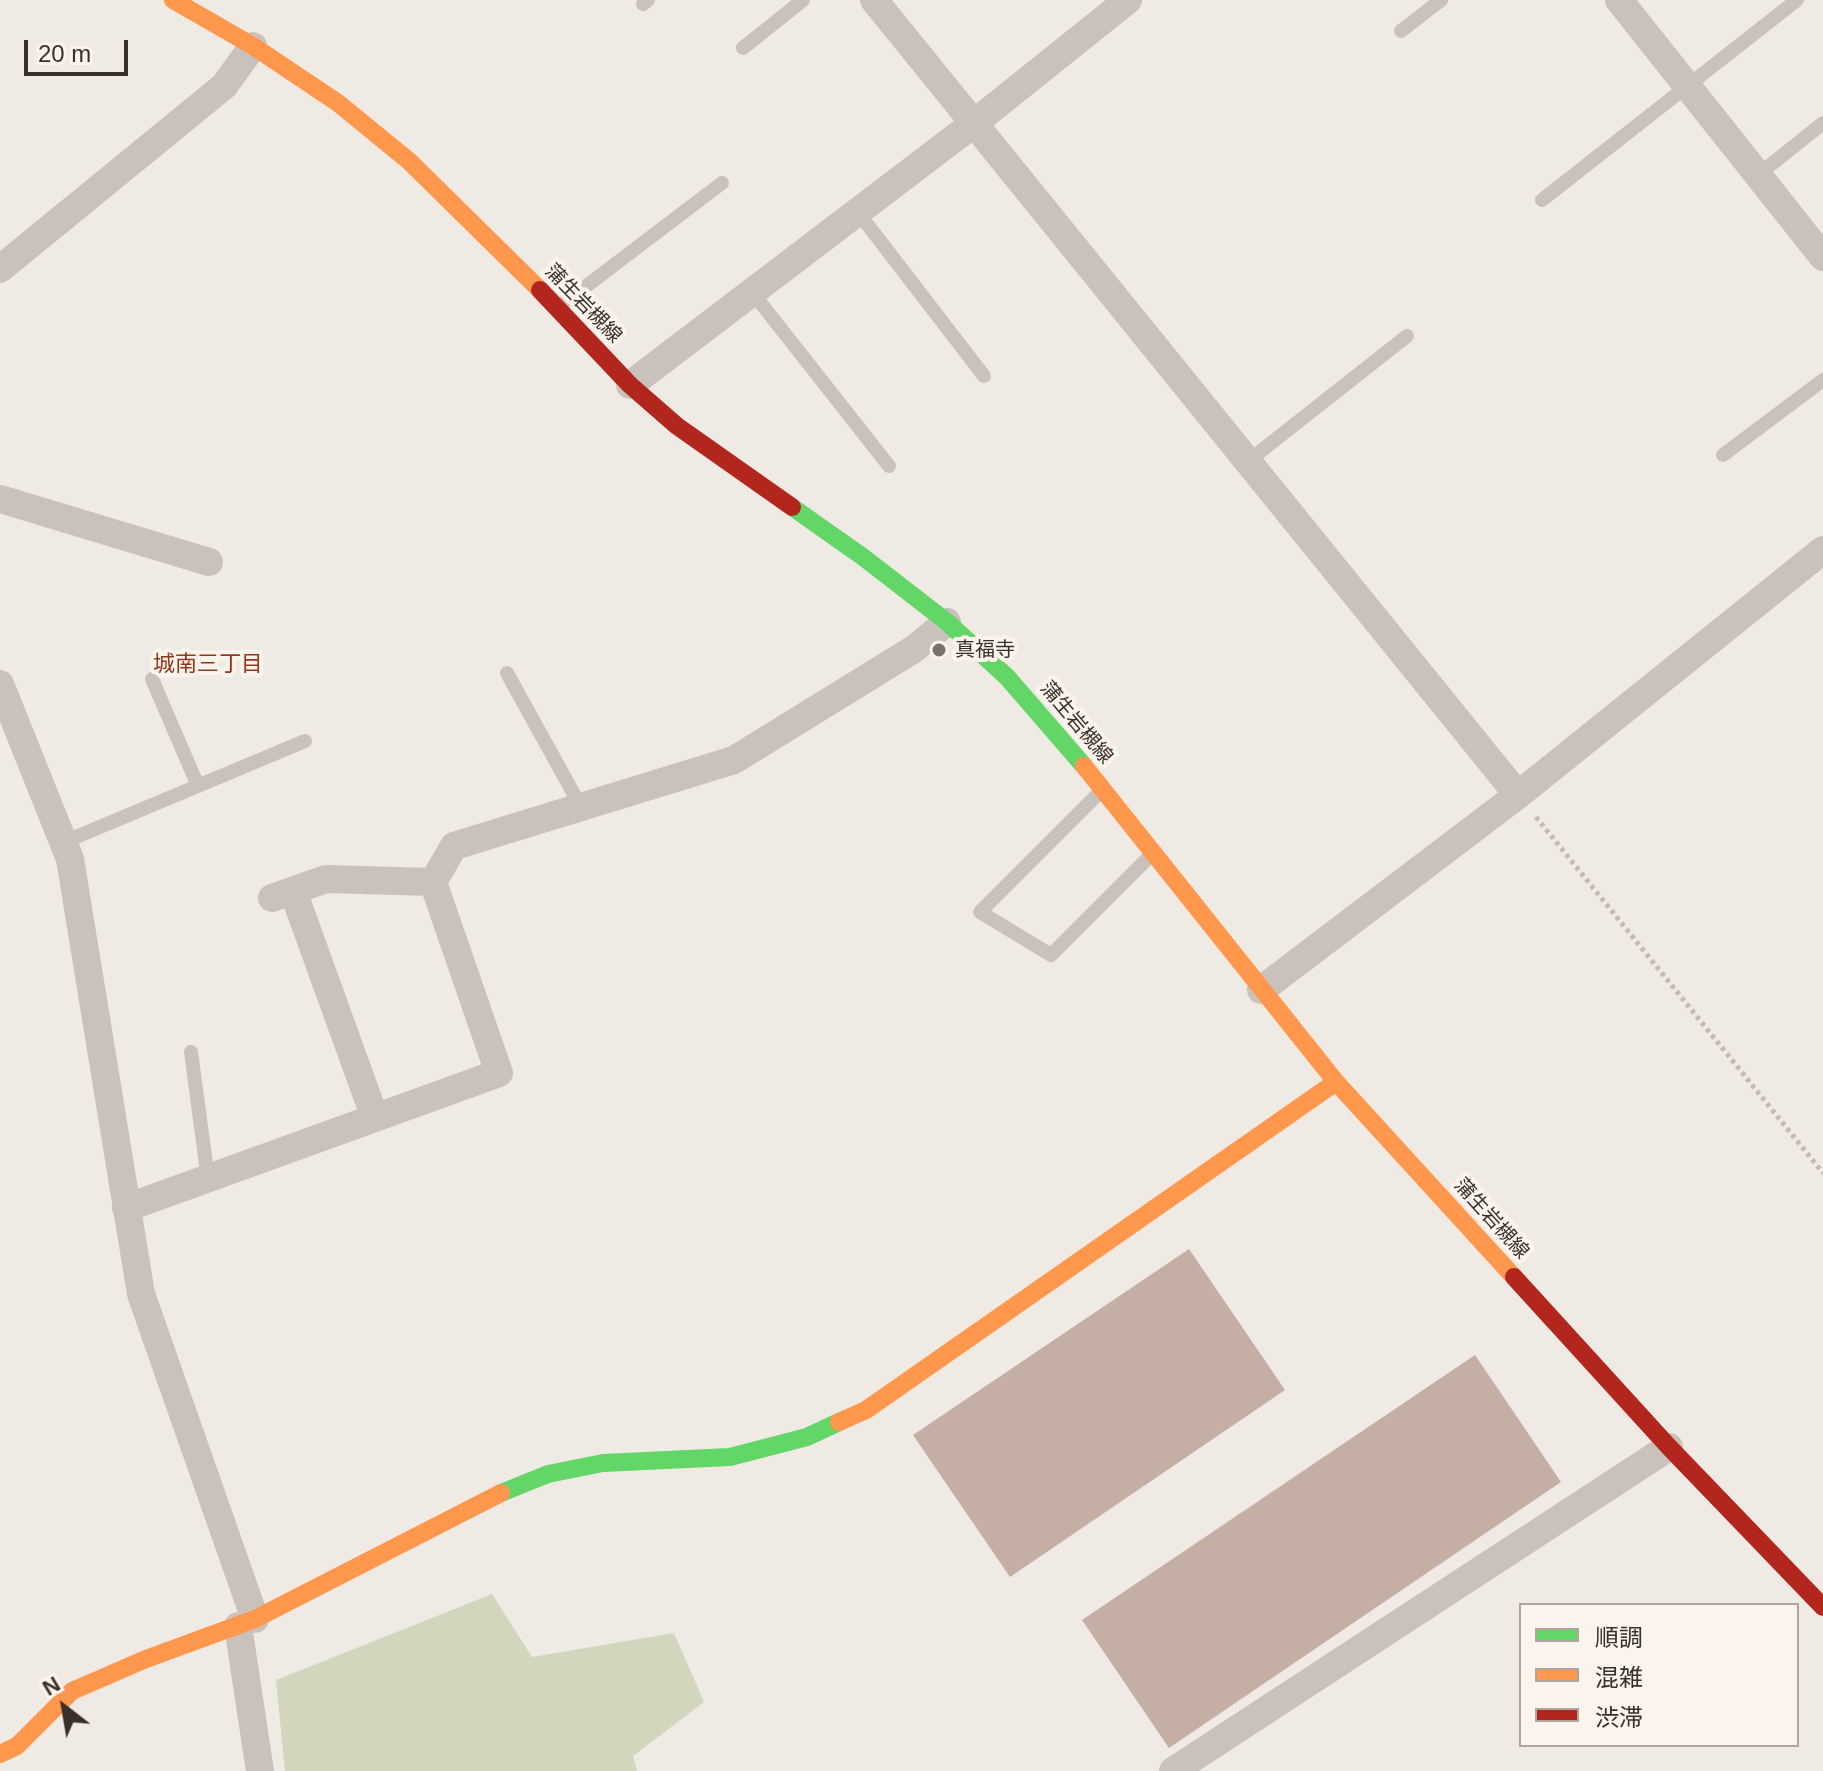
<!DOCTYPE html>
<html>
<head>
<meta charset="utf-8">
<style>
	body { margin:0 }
	#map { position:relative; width:1823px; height:1771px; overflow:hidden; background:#f0eae4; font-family:Arial,"Noto Sans JP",sans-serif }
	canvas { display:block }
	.legend { position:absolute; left:1519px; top:1603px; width:280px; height:144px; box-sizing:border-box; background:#fcf4ec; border:2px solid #afa59e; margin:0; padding:10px 14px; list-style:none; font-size:24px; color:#3b2f29 }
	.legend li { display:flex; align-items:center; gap:16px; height:40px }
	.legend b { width:40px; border:2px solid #afa59e }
	.north { position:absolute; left:24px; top:1667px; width:80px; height:80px; -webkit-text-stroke:6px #fcf4ec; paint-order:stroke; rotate:329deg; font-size:22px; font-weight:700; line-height:32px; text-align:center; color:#3b2f29 }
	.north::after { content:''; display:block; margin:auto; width:28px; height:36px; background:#3b2f29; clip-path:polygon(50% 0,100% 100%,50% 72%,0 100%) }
	.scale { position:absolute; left:24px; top:40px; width:104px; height:36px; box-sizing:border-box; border:4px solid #3b2f29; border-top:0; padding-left:10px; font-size:24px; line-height:28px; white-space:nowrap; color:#3b2f29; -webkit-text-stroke:6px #fcf4ec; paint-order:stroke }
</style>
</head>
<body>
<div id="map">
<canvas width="1823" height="1771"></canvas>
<ul class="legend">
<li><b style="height:10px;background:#63d668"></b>順調</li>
<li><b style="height:10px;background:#ff974d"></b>混雑</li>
<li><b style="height:10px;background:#b3261e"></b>渋滞</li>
</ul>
<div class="north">N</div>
<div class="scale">20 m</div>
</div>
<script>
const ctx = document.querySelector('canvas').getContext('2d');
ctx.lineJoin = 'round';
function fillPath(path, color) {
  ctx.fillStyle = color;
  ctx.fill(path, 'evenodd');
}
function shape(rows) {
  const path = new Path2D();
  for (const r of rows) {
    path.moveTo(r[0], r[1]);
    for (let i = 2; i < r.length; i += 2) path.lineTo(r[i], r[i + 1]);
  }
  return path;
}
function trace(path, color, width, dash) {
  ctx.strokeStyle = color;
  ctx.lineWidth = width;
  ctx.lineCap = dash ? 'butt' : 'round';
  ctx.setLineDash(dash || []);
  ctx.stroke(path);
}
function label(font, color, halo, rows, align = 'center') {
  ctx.font = font + ' Arial,"Noto Sans JP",sans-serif';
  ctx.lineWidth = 8;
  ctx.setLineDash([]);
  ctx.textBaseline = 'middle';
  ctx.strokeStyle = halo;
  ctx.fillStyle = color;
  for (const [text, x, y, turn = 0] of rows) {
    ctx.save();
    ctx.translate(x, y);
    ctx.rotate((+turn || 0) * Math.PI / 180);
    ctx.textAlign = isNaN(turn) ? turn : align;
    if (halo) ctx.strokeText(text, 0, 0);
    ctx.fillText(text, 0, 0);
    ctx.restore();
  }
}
fillPath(shape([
	[492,1594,532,1657,674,1633,704,1702,633,1756,637,1771,285,1771,276,1680]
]), '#d1d6bd');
fillPath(shape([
	[1189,1249,1285,1390,1010,1577,913,1435],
	[1475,1355,1561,1482,1169,1748,1082,1620]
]), '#c5aea4');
trace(shape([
	[1536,817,1823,1173]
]), '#c2bab4', 5, [4, 4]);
trace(shape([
	[643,4,648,0],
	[1401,31,1441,0],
	[743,48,803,0],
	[1758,175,1823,123],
	[1542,200,1797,0],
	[857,211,984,376],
	[752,292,889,466],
	[560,306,722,183],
	[1723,455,1823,380],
	[1247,462,1407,336],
	[507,673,581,807],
	[152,679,198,786],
	[1100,792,980,912,1051,955,1152,854],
	[64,842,305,741],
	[191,1052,208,1179]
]), '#c9c2bc', 14);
trace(shape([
	[874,0,1518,795],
	[1619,0,1823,257],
	[0,269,224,86,253,46],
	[630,385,973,124,1128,0],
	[0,499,209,562],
	[0,684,70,859,141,1294,255,1619],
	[293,891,375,1118],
	[272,898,326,879,433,882],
	[1261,990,1518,795,1823,550],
	[126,1208,499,1073,433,882,454,846,734,760,914,649,947,622],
	[238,1626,260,1771],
	[1173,1771,1669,1447]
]), '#c9c2bc', 28);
trace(shape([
	[792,507,863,557,947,622,1007,677,1084,766],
	[501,1493,548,1474,603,1463,730,1457,807,1437,839,1422]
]), '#63d668', 18);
trace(shape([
	[173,0,253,46,338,103,409,161,540,290],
	[1084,766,1336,1082,1514,1277],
	[839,1422,866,1410,1336,1082],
	[0,1754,17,1746,72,1691,146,1659,255,1619,501,1493]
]), '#ff974d', 18);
trace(shape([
	[540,290,630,385,677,426,792,507],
	[1514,1277,1669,1447,1823,1607]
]), '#b3261e', 18);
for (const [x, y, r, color] of [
	[939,650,8,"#7a706a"]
]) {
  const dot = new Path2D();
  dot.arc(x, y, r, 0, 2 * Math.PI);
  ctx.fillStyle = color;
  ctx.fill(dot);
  trace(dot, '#fcf4ec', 3);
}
label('20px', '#3b2f29', '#fcf4ec', [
	["蒲生岩槻線",583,304,46],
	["蒲生岩槻線",1076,723,50],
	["蒲生岩槻線",1491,1219,48]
]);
label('20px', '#3b2f29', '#fcf4ec', [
	["真福寺",955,650]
], 'left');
label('22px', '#91371b', '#fcf4ec', [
	["城南三丁目",208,665]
]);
</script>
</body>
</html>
